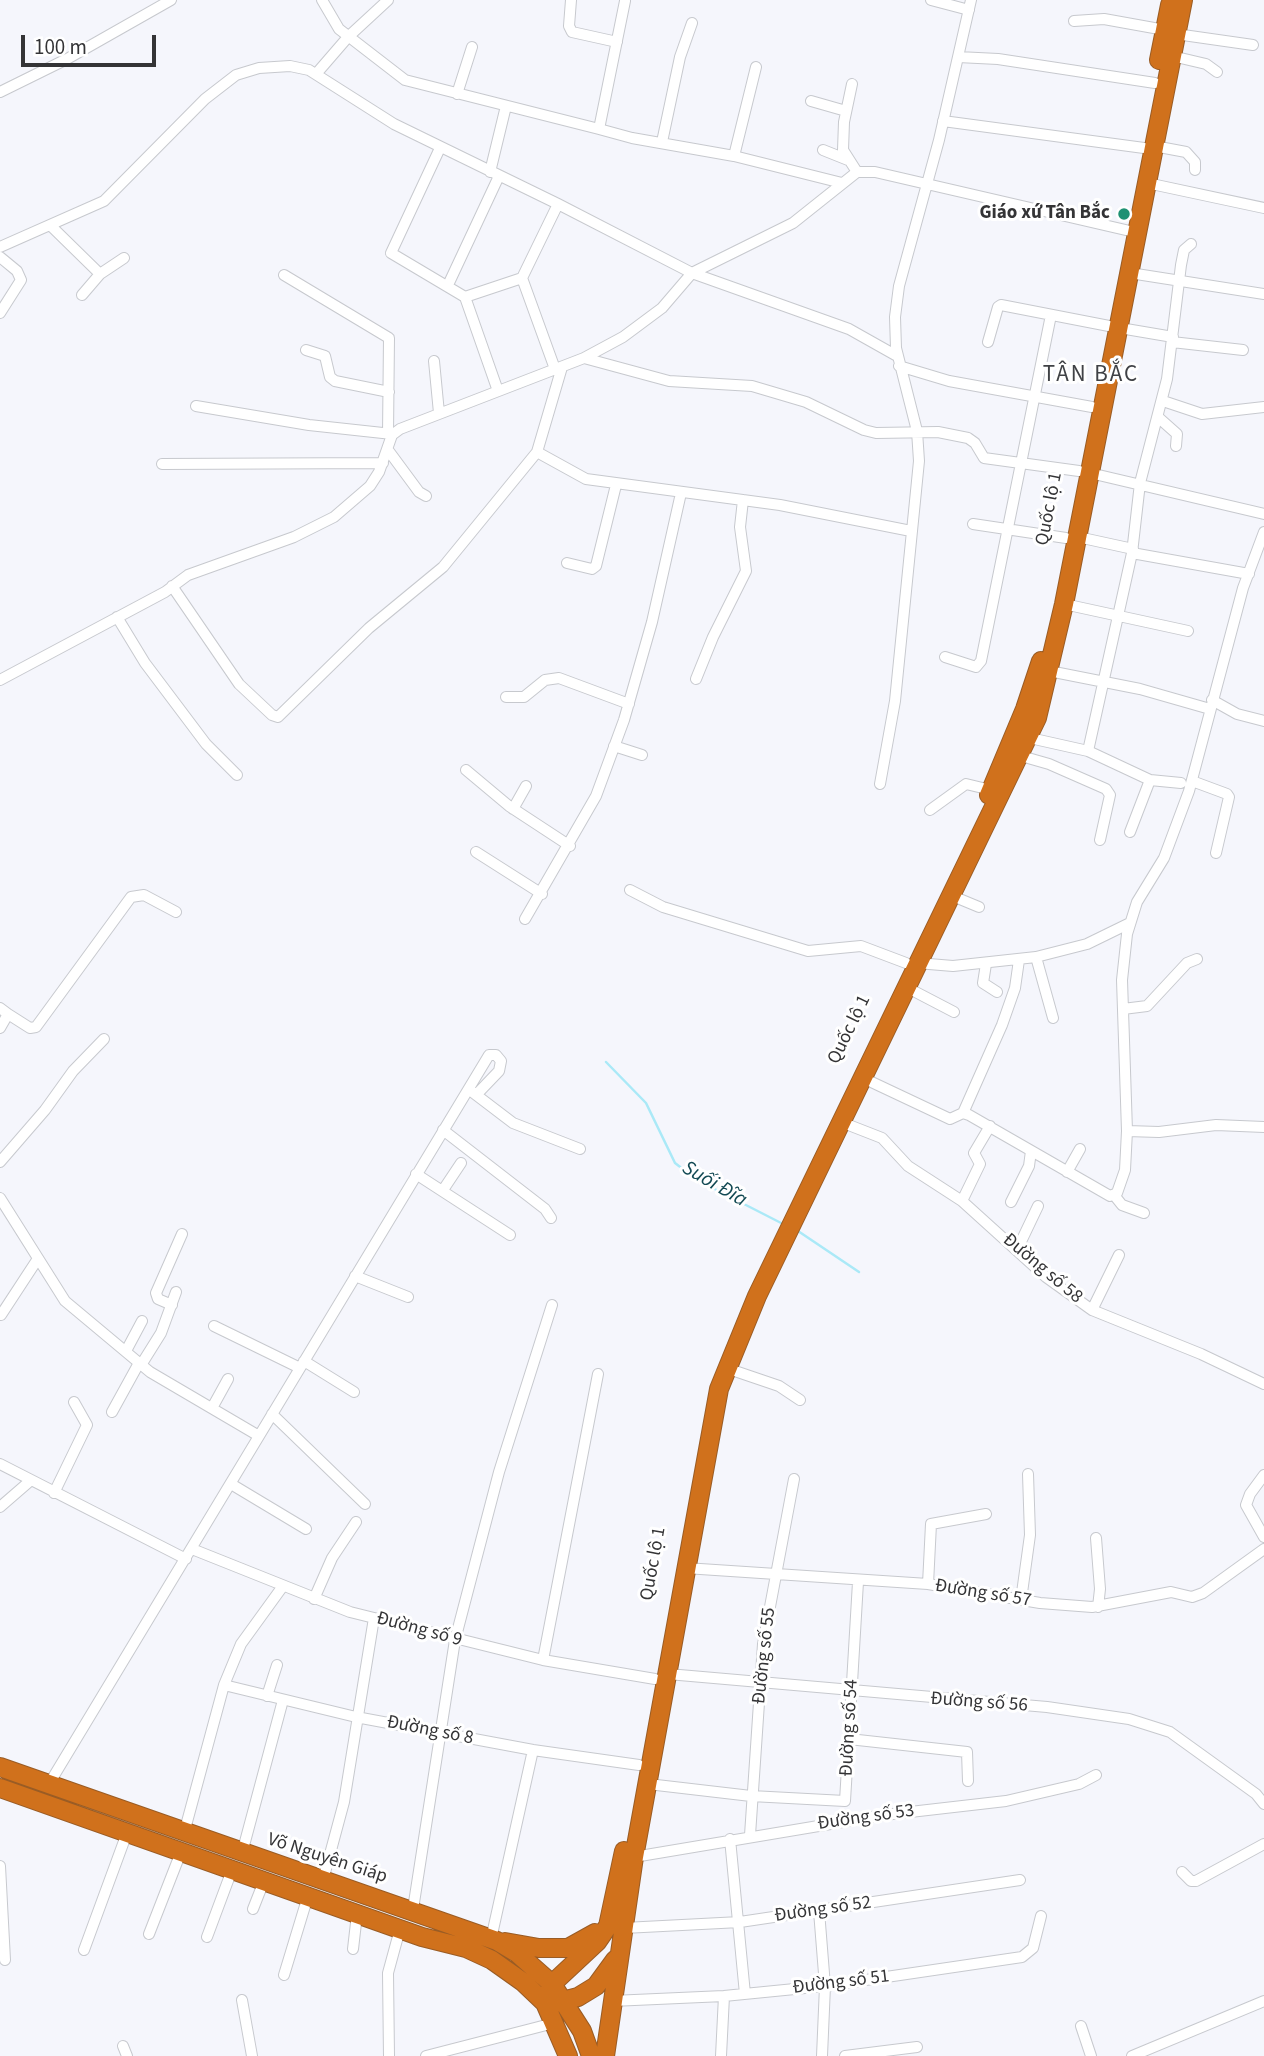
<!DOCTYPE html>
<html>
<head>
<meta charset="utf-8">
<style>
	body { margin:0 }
	#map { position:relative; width:1264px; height:2056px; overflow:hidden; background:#f5f6fc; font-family:"Source Sans 3",sans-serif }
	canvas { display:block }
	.scale { position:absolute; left:21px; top:35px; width:135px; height:32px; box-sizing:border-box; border:4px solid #343436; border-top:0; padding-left:9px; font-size:21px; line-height:24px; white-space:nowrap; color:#343436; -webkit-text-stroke:5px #fff; paint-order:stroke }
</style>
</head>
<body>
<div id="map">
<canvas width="1264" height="2056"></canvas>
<div class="scale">100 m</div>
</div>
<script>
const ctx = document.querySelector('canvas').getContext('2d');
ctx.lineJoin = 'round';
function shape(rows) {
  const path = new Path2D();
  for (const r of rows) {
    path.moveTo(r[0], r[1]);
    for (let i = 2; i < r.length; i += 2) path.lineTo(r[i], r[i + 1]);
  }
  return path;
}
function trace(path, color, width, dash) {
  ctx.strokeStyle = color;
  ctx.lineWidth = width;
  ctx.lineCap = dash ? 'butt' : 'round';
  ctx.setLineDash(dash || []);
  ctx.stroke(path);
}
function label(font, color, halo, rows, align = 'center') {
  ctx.font = font + ' "Source Sans 3",sans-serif';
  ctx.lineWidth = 6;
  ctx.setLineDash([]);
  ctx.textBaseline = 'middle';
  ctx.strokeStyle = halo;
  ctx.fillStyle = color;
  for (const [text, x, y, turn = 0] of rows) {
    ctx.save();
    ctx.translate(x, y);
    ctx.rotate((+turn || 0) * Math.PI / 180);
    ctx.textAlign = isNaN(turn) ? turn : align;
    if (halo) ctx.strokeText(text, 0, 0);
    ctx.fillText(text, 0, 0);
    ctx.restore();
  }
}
trace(shape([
	[606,1062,646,1103,675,1163,697,1180,785,1225],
	[798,1231,859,1272]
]), '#aae9f7', 2.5);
const street = shape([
	[322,0,339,29,405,80,599,129],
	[571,0,569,26,572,32,617,42],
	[931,0,969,10],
	[625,1,599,129,632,138,734,156,842,183],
	[1074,21,1104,19,1165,30],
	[1176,34,1253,45],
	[1172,56,1206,64,1217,72],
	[958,57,998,59,1155,83],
	[316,74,348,37,388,0],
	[852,84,844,122,843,150,857,172],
	[0,92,67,59,171,0],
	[457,94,472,47],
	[811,101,846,111],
	[943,121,1144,148],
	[662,142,680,57,692,23],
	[1154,146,1186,152,1195,162,1195,170],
	[440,148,391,253,465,297,522,278,558,204],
	[823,150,848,160],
	[734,156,756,67],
	[490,172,506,106],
	[1147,183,1264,208],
	[51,226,100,274,124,258],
	[0,247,104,201,205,99,236,75,259,68,290,66,309,70,394,124,558,204,692,273,849,329,897,356],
	[0,257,17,271,21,280,0,313],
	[1130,273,1264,294],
	[284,275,389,338,388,434],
	[522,278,555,369],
	[448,285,499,176],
	[82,295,100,274],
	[465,297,498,391],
	[1120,328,1173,337],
	[988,342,998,307,1001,305,1109,326],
	[1172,342,1243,350],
	[306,350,325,356,330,377,335,381,389,392],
	[584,358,669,381,752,386,806,402,864,430,876,433,938,432,968,438,975,443,984,458,1079,471],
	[434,361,439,413],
	[899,366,949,381,1092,407],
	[1163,401,1202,414,1264,407],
	[196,406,309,425,392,434],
	[1159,418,1177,434,1176,446],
	[388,450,419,492,426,496],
	[537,452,562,367],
	[162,464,383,463],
	[1090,473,1264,514],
	[973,524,1066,538],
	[1078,537,1133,549],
	[1132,553,1249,574],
	[567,563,592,569,596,566,616,485],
	[172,586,239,684,272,715,278,717,369,628,443,567,537,452,586,479,780,505,911,531],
	[1064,604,1188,631],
	[117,617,145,663,206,744,237,775],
	[945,657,976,667,981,661,1051,315],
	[1049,671,1140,689,1210,709],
	[696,679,713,637,746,571,740,527,743,500],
	[0,680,165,592,188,575,294,537,334,517,370,486,379,472,392,435,400,429,584,358,623,337,662,308,692,273,793,223,857,172,875,172,1130,231],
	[506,697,524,697,545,680,559,678,629,704],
	[1212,700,1237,714,1264,721],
	[1030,738,1088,751,1132,553,1140,483,1167,379,1181,265,1184,250,1191,244],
	[614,746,642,755],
	[1088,751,1150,780,1130,832],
	[1021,756,1049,764,1106,789,1110,795,1100,840],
	[466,770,509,806,570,846],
	[1150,780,1181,783],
	[1192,781,1227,794,1229,797,1216,853],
	[880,784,895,701,919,461,917,431,896,348,895,317,899,286,939,140,971,0],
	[513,809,526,786],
	[930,810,966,784,991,790],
	[476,852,542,894],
	[630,890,663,907,808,951,861,946,906,963],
	[950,895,979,907],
	[525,919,596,796,624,720,652,622,681,493],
	[1036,957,1053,1018],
	[917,963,953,966,1036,957,1087,944,1130,923],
	[986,964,983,983,997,992],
	[906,987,954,1012],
	[0,1008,8,1014,0,1028],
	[1123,1009,1147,1006,1187,963,1197,959],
	[8,1014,30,1028,36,1027,131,897,144,895,176,912],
	[863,1078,950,1119,963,1113,969,1115,1110,1196,1117,1193,1125,1170,1127,1131,1122,980,1127,934,1137,902,1164,858,1189,791,1243,588,1264,532],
	[471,1091,513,1123,580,1149],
	[963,1113,1002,1025,1015,988,1019,960],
	[841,1122,882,1138,908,1166,962,1201,1046,1277,1092,1310,1201,1354,1264,1384],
	[443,1130,545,1209,551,1218],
	[1127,1131,1159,1132,1216,1125,1264,1127],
	[0,1162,45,1110,73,1071,104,1039],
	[1067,1172,1080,1149],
	[416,1174,510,1235],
	[443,1190,461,1163],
	[1114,1195,1122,1205,1144,1213],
	[0,1198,65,1301,150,1372,259,1436],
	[962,1201,980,1164,974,1153,990,1126],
	[1011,1202,1029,1166,1031,1151],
	[1017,1250,1038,1206],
	[355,1276,408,1297],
	[172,1305,158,1299,156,1293,182,1234],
	[1092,1310,1119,1255],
	[1,1315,37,1260],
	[214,1326,300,1368],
	[126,1351,142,1321],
	[304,1361,354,1392],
	[141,1365,161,1333,176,1292],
	[726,1368,779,1386,800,1400],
	[212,1408,228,1379],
	[112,1412,139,1363],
	[272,1414,365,1504],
	[0,1464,186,1559],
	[1264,1475,1250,1494,1246,1505,1264,1537],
	[231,1484,306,1529],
	[54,1493,87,1425,74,1402],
	[0,1507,30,1481],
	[1096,1538,1100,1589,1098,1607],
	[192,1549,350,1612,543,1660,655,1679],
	[685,1568,928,1584,1040,1603,1092,1607,1171,1592,1192,1597,1203,1593,1264,1549],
	[928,1584,931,1524,986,1514],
	[314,1599,332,1558,356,1522],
	[1021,1600,1030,1535,1028,1474],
	[543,1660,598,1374],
	[668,1674,1047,1707,1129,1719,1170,1732,1256,1794,1264,1804],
	[224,1685,356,1717,533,1750,639,1765],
	[267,1696,277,1665],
	[849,1739,967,1752,968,1781],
	[49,1784,489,1055,496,1055,501,1061,499,1071,476,1095],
	[648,1784,751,1796,845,1801,858,1582],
	[184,1833,224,1685,241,1644,283,1586],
	[750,1835,763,1644,794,1479],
	[730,1839,745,1994],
	[242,1853,283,1700],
	[634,1857,884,1815,1006,1801,1079,1784,1096,1775],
	[0,1866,5,1960],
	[1182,1872,1191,1881,1196,1881,1264,1844],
	[323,1880,344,1802,374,1618],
	[253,1909,264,1881],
	[413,1909,455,1640,499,1472,552,1305],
	[819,1911,825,1986,822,2056],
	[624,1928,740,1922,1020,1880],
	[149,1934,181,1852],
	[207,1937,232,1870],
	[491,1939,533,1750],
	[353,1949,357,1914],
	[84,1950,127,1833],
	[284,1975,308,1896],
	[242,2000,252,2056],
	[612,2001,724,1996,825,1986,1022,1957,1033,1948,1041,1916],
	[1081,2026,1091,2056],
	[123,2046,127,2056],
	[389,2056,388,1973,400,1929],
	[426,2056,554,2023],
	[721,2056,724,1996],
	[845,2056,917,2047],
	[1132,2056,1264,2001]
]);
const highway = shape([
	[1159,60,1170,5],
	[989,795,1025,709,1041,661],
	[0,1767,497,1941,517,1953,552,1984,582,2031,591,2056],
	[0,1788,422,1937,466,1948,492,1960,523,1982,545,2003,568,2056],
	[505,1942,539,1948,568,1948,595,1933],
	[545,2003,552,1984,597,1942,608,1926,624,1851],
	[555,2003,578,1997,596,1986,615,1960],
	[605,2056,634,1857,719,1389,757,1296,1037,718,1064,604,1183,0]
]);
trace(street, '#c7c9ce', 12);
trace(highway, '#995c25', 20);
trace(street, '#fff', 10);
trace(highway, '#d0711c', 18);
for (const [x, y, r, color] of [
	[1124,214,7,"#1e9173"]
]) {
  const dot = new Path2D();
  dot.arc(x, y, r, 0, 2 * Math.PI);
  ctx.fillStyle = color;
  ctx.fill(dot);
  trace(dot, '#fff', 2.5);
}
label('bold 19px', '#343436', '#fff', [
	["Giáo xứ Tân Bắc",1110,214]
], 'right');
label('19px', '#343436', '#fff', [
	["Quốc lộ 1",1050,509,-79],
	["Quốc lộ 1",850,1030,-64],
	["Đường số 58",1042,1269,40],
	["Quốc lộ 1",654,1564,-80],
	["Đường số 57",983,1594,9],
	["Đường số 9",419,1630,15],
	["Đường số 55",765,1656,-84],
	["Đường số 56",979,1703,4],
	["Đường số 54",850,1728,-87],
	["Đường số 8",430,1731,11],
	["Đường số 53",866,1818,-8],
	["Võ Nguyên Giáp",327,1859,18],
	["Đường số 52",823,1910,-8],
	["Đường số 51",841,1983,-7]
]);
label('italic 21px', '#134a54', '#fff', [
	["Suối Đĩa",714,1185,30]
]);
ctx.letterSpacing = '2px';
label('23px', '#404246', '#fff', [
	["TÂN BẮC",1091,376]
]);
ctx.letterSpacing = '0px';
</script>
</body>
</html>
